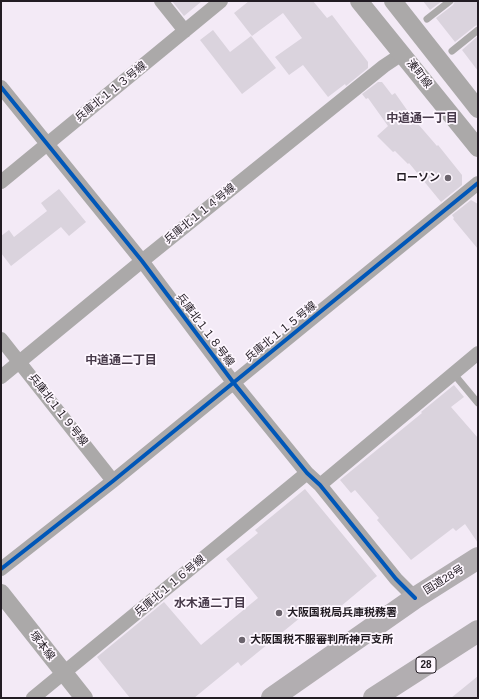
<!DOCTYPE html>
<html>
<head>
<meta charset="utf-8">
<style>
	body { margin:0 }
	#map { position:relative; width:479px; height:699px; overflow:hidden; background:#f3eaf6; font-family:Arial,sans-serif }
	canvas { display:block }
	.frame { position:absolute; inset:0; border:2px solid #221c23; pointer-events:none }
</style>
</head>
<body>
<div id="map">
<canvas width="479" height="699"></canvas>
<div class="frame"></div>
</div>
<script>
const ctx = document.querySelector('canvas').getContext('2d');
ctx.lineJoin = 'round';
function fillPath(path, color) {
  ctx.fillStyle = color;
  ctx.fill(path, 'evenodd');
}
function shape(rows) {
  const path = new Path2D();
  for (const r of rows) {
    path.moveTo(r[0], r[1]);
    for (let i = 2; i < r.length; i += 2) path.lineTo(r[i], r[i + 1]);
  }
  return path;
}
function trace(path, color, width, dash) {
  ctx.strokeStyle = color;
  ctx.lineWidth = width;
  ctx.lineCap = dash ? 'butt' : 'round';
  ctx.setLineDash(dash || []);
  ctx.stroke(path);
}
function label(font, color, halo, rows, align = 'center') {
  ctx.font = font + ' Arial,"Noto Sans JP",sans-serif';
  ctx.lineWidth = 3.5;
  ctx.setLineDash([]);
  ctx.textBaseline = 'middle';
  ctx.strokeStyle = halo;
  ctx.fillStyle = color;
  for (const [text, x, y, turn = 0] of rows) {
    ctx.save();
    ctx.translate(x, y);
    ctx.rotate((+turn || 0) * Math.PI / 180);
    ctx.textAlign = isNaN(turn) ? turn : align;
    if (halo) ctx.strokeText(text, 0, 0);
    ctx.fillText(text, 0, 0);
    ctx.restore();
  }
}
fillPath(shape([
	[172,1,202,1,184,16],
	[249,1,313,1,327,18,332,15,368,62,368,68,346,86,345,84,328,97,303,65,289,75,275,57,302,38,283,13,252,36,234,13],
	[423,1,442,1,430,10],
	[455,1,478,1,478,25,475,26,455,42,436,18,453,5],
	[213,30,230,52,251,36,276,68,242,94,200,40],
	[478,36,478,71,462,50],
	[378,82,382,82,392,95,395,93,412,117,437,146,438,145,462,175,462,185,441,202,409,163,408,164,395,151,393,152,377,136,388,126,368,98,366,99,362,94],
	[59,189,86,222,69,236,61,227,11,266,1,253,1,236,9,230,14,237,47,211,41,203],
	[471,200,478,204,478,249,453,219,454,218,452,215],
	[454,385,464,397,451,407,478,438,478,543,465,524,456,531,453,528,411,560,377,520,379,518,355,490,351,493,340,480,422,413,421,412],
	[305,489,377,576,328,617,317,604,241,666,238,662,194,698,130,698,97,657,164,602,201,645,258,598,226,559,258,533,255,530],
	[478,676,478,698,451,698]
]), '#dad3dd');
trace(shape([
	[427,19,450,1],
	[452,51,478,30],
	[453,373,478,403]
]), '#aba9a9', 7);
trace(shape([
	[161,1,185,31],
	[1,87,142,261,233,382,307,473,320,485,396,579,415,598],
	[1,182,221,1],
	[1,339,113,481],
	[1,377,142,261,384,66,402,54],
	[320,485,478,353],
	[1,569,113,481,478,183],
	[33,698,307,473]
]), '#aba9a9', 14);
trace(shape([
	[359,1,478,148],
	[393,1,478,109],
	[1,593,84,698]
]), '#aba9a9', 18);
trace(shape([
	[272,698,415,598,478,558],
	[374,698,478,631]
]), '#b2aeb1', 22);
trace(shape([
	[1,87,142,261,233,382,307,473,320,485,396,579,415,598],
	[1,569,113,481,478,183]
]), '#0057b8', 4);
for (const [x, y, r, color] of [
	[448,178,4,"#6b646d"],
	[279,613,4,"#6b646d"],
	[242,640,4,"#6b646d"]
]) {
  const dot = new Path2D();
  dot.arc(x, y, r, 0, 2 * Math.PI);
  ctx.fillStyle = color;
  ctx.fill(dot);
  trace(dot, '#fef7ff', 1.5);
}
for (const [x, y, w] of [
	[426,665,20]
]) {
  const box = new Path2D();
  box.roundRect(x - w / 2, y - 8, w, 16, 3);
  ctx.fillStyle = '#fef7ff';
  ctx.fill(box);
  trace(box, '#221c23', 1);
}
label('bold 10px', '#221c23', null, [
	["28",426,665]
]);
label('11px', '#221c23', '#fef7ff', [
	["湊町線",419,74,51],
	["兵庫北１１３号線",111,92,-39],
	["兵庫北１１４号線",200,214,-39],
	["兵庫北１１８号線",205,330,53],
	["兵庫北１１５号線",281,332,-39],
	["兵庫北１１９号線",58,410,52],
	["国道28号",444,580,-32],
	["兵庫北１１６号線",170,586,-40],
	["塚本線",42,646,52]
]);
label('bold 11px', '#221c23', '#fef7ff', [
	["ローソン",440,178,"right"],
	["大阪国税局兵庫税務署",287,613],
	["大阪国税不服審判所神戸支所",250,640]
], 'left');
label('bold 12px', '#473a4a', '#fef7ff', [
	["中道通一丁目",422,119],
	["中道通二丁目",121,361],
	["水木通二丁目",210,604]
]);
</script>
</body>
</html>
